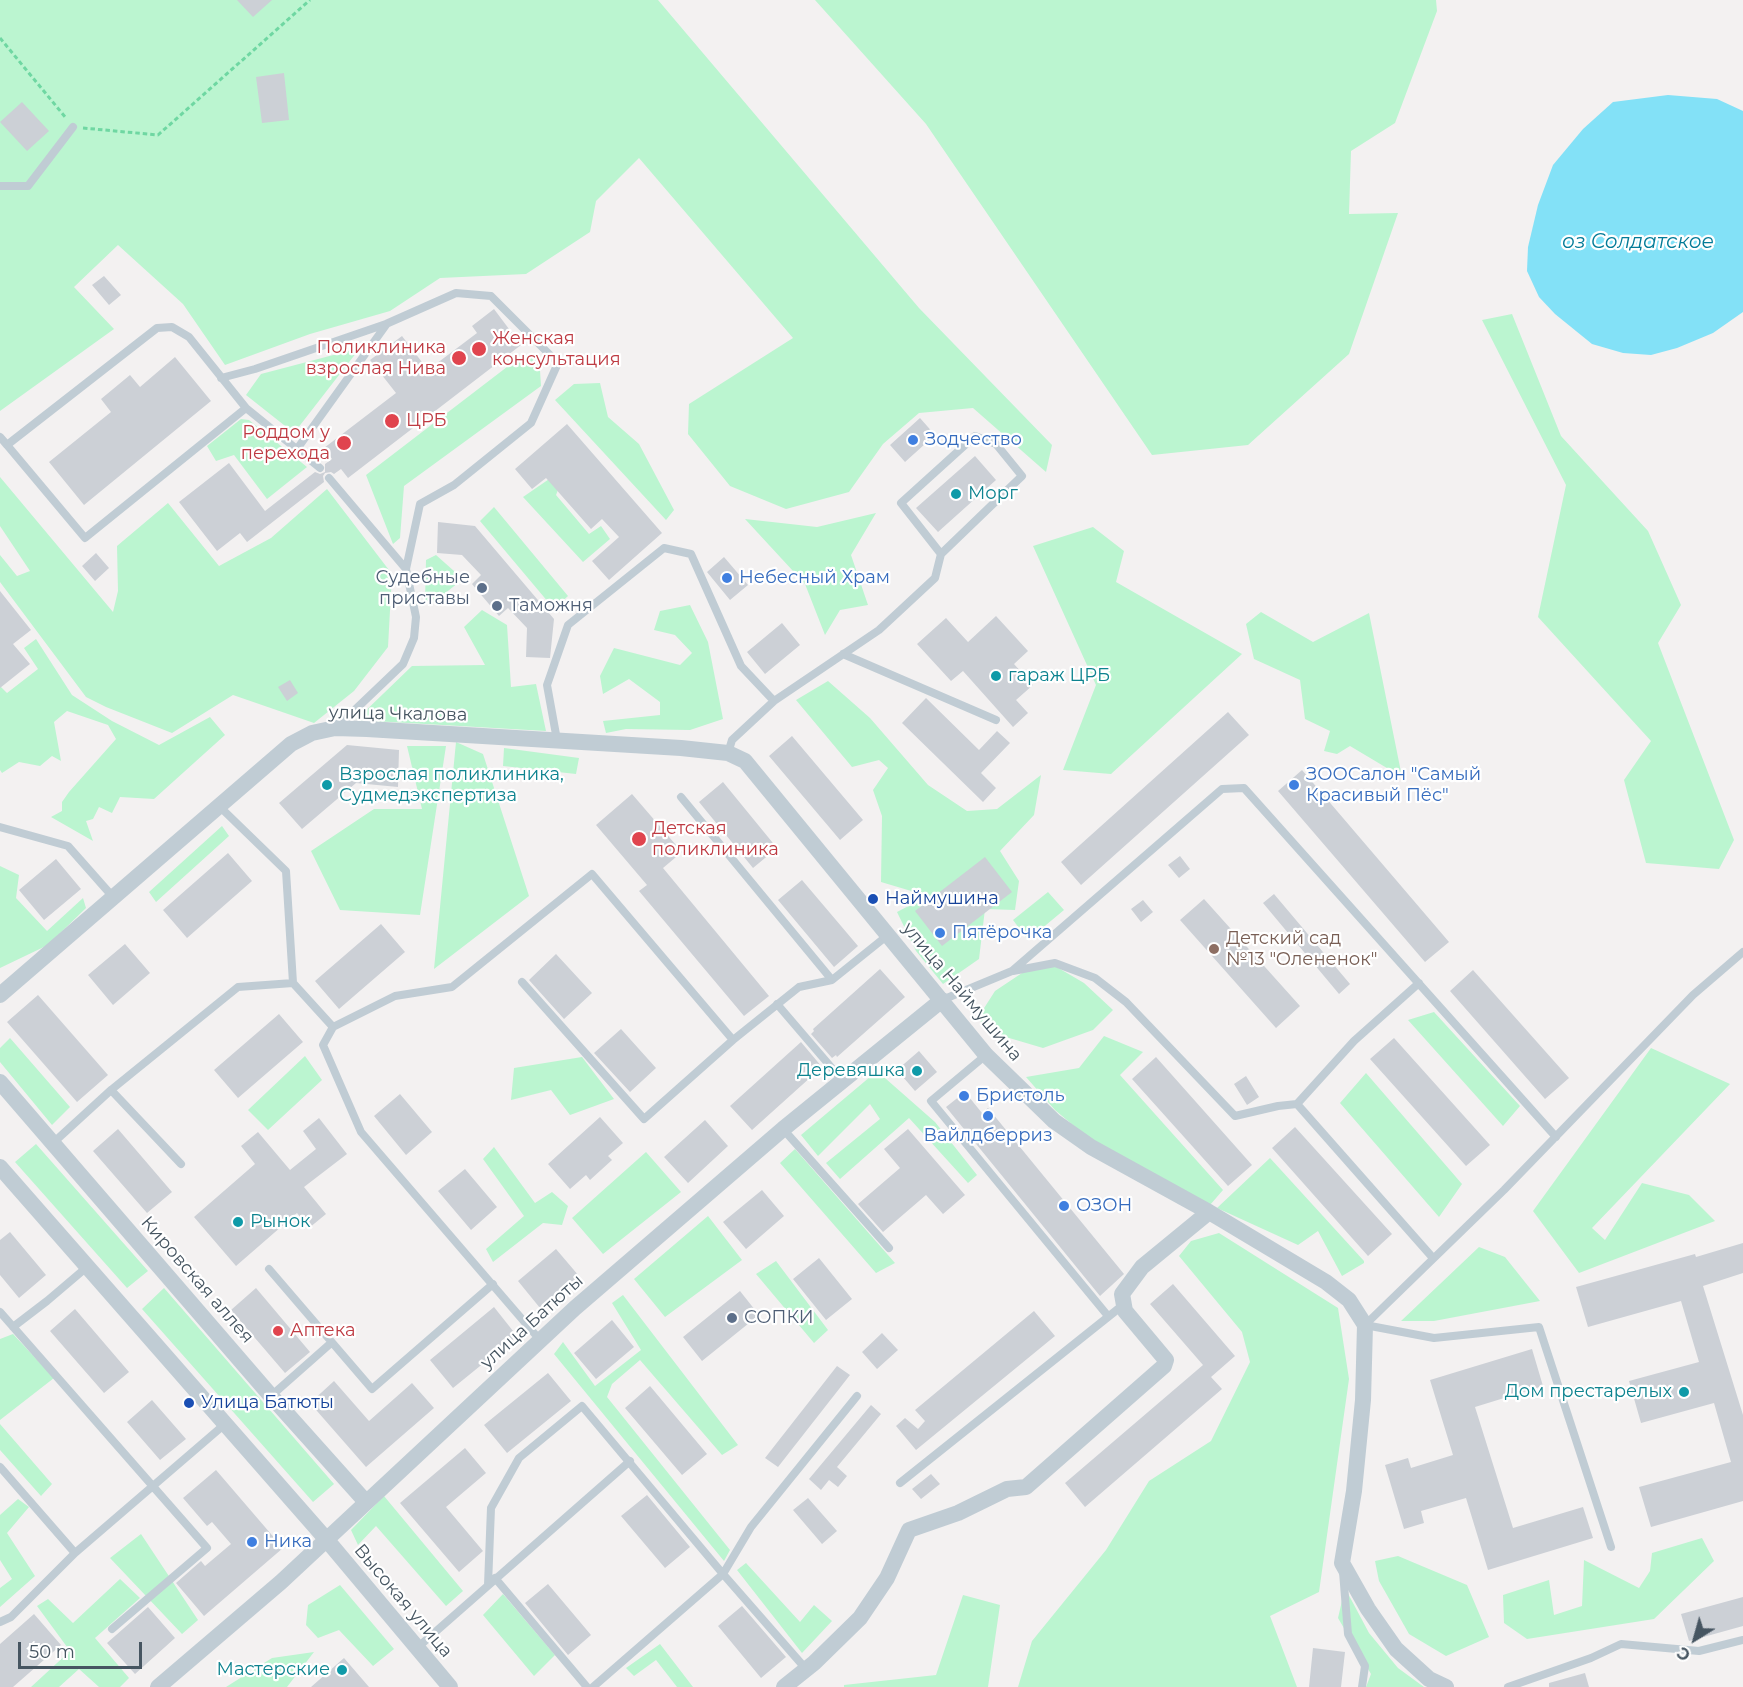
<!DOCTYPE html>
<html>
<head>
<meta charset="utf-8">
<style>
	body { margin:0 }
	#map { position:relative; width:1743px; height:1687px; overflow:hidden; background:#f3f1f1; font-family:Montserrat,sans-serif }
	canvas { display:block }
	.north { position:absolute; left:1665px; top:1609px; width:60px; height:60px; -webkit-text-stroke:4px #fff; paint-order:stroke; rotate:217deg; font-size:16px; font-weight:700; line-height:24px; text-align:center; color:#465561 }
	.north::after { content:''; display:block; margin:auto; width:21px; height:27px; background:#465561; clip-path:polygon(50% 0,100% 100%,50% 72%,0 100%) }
	.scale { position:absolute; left:18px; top:1642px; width:124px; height:27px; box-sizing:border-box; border:3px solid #465561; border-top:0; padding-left:8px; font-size:18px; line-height:21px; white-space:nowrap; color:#465561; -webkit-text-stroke:4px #fff; paint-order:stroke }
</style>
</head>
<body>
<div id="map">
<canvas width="1743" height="1687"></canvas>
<div class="north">С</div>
<div class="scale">50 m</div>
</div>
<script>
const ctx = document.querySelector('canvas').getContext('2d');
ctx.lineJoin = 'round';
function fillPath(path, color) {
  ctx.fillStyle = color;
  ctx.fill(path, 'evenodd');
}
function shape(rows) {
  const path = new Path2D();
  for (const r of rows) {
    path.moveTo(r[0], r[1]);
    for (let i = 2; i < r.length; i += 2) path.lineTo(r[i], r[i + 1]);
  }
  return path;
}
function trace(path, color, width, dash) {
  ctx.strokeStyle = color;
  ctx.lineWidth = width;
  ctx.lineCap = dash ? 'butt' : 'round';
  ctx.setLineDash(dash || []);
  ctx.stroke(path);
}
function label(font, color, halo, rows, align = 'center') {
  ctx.font = font + ' Montserrat,sans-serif';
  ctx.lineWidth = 4.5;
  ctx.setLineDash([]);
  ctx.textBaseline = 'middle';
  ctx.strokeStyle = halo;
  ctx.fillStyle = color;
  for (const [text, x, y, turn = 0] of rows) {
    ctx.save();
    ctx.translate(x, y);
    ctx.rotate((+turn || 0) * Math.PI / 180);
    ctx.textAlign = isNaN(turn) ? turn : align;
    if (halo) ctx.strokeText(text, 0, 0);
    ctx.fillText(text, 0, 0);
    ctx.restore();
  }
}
fillPath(shape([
	[0,0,658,0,919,308,1052,445,1046,472,973,408,919,413,883,444,849,492,786,509,730,486,688,434,689,404,793,338,639,158,596,201,590,232,526,274,440,278,390,311,310,334,225,365,183,304,118,245,74,287,114,329,0,411],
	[815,0,1436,0,1437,11,1395,123,1351,151,1349,214,1398,213,1349,354,1248,445,1152,455,926,124],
	[1512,314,1561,436,1648,531,1681,605,1658,643,1734,840,1719,869,1646,863,1624,780,1651,741,1538,617,1566,485,1482,320],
	[360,348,294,433,246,395,261,374],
	[539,355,541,386,404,486,400,538,393,544,366,475,520,357],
	[600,383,608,417,639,444,674,510,666,520,555,400,574,384],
	[241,419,249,420,307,467,267,499,234,455,216,461,207,446],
	[555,475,560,485,556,495,589,534,601,526,610,539,583,562,523,497],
	[0,477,113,612,118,591,117,546,168,503,219,566,271,538,327,489,392,574,388,647,354,691,314,723,233,695,172,733,106,707,86,697,0,582,0,555,17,576,30,571,0,526],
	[494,507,568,596,554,609,480,521],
	[876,513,851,555,868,605,840,610,825,635,805,584,745,519,817,527],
	[1093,527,1124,551,1116,582,1242,654,1111,774,1063,770,1096,685,1033,546],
	[436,555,463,579,434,602,425,601,426,560],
	[690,605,708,642,723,719,690,730,626,729,606,733,603,721,660,715,660,702,629,679,603,694,600,676,614,648,680,665,692,653,675,635,654,630,660,611],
	[482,610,507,625,511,687,536,684,546,731,356,720,412,666,485,665,464,627],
	[1261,612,1313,642,1369,613,1402,777,1350,746,1337,754,1324,751,1330,731,1305,719,1300,680,1254,659,1246,624],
	[36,639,72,695,112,721,159,745,210,717,225,735,154,799,120,797,112,813,99,807,93,819,86,821,93,841,51,817,62,811,62,802,69,792,116,739,108,725,67,711,54,722,61,761,52,756,40,766,19,762,2,773,0,770,0,686,7,693,38,669,24,648],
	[828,681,870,718,928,785,967,811,997,809,1041,775,1034,815,1000,851,1019,881,1015,910,985,909,979,959,943,984,916,951,897,912,928,896,881,882,882,816,873,790,888,768,879,760,852,767,796,700],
	[456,742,483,754,529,896,434,969],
	[407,746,446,746,420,915,340,910,311,851,374,809,422,809],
	[504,748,579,758,576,774,503,766],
	[222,826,229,836,156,902,149,892],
	[0,866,19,875,16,898,47,931,83,898,86,908,48,945,0,968],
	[1048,892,1064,910,1028,940,1013,920],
	[1055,966,1084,983,1113,1010,1093,1030,1043,1048,989,1032,982,1025,979,1016,995,991,1025,971],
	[1434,1012,1520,1106,1503,1126,1408,1020],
	[1104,1036,1143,1052,1120,1075,1223,1190,1210,1205,1087,1137,1055,1110,1026,1077,1079,1068],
	[10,1038,70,1107,52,1125,0,1062,0,1048],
	[1651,1048,1730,1084,1592,1228,1605,1240,1642,1183,1689,1195,1715,1221,1579,1273,1533,1211],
	[305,1056,322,1080,268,1130,248,1110],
	[582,1057,614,1099,570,1115,551,1090,511,1100,514,1068],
	[877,1071,935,1122,977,1175,968,1183,909,1118,840,1179,826,1163,880,1119,870,1104,818,1156,801,1135],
	[1366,1073,1462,1184,1439,1217,1340,1103],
	[36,1144,148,1271,127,1288,15,1162],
	[494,1147,535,1203,552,1192,568,1206,562,1225,543,1223,493,1262,486,1249,524,1216,483,1159],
	[795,1149,895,1263,876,1273,780,1163],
	[646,1152,681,1192,603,1254,572,1218],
	[1270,1158,1364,1261,1364,1263,1342,1276,1318,1231,1298,1245,1217,1208],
	[708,1216,742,1260,665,1317,634,1279],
	[1219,1233,1338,1308,1349,1379,1319,1592,1270,1616,1297,1687,1018,1687,1032,1641,1106,1550,1149,1481,1211,1441,1250,1362,1242,1332,1179,1256,1191,1241],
	[1479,1247,1505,1257,1540,1301,1434,1321,1401,1321],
	[776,1261,828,1330,814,1343,756,1274],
	[164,1288,334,1484,313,1502,142,1309],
	[623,1295,738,1445,722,1455,640,1360,612,1384,607,1397,730,1550,724,1561,554,1354,563,1342,595,1386,641,1350,612,1303],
	[13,1334,54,1378,0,1420,0,1339],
	[0,1424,52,1484,41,1496,0,1450],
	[384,1496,463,1591,446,1606,376,1526,358,1545,351,1530],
	[18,1499,29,1507,7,1533,35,1576,0,1607,0,1588,12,1579,0,1560,0,1515],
	[141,1534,198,1620,182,1634,110,1558],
	[1702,1538,1714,1561,1654,1619,1527,1639,1504,1623,1503,1595,1549,1580,1554,1615,1582,1606,1584,1560,1639,1588,1650,1571,1652,1553],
	[1398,1556,1467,1585,1489,1637,1446,1656,1409,1634,1379,1581,1375,1561],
	[746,1563,800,1622,814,1605,832,1621,802,1653,737,1570],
	[120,1579,140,1598,95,1638,129,1678,120,1687,99,1687,79,1669,59,1687,31,1687,70,1651,37,1606,48,1599,73,1623],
	[340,1585,394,1649,373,1666,339,1630,318,1638,306,1625,308,1605],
	[1345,1588,1369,1633,1398,1668,1424,1687,1366,1687,1371,1674,1338,1618],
	[503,1594,555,1655,534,1676,483,1615],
	[963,1595,1000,1605,988,1687,844,1687,844,1685,936,1675],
	[660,1644,693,1687,677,1687,656,1660,634,1676,626,1668],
	[314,1652,287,1687,226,1687,272,1658]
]), '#bbf5d0');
fillPath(shape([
	[1668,95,1717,99,1743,111,1743,312,1713,333,1677,348,1651,355,1623,353,1592,344,1555,314,1539,297,1527,271,1528,247,1538,205,1553,165,1583,129,1613,102]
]), '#83e1f7');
fillPath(shape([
	[237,0,272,0,253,17],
	[284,73,289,120,262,123,256,77],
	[22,102,49,131,27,151,0,122],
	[104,276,121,295,109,305,92,285],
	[494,309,521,345,348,478,341,469,334,474,331,472,325,473,323,476,324,482,247,542,240,533,217,551,179,502,229,463,265,511,315,472,320,474,325,472,325,464,332,459,324,448,396,393,370,360,402,336,428,370,477,333,472,326],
	[175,357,211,401,84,505,49,462,111,412,101,399,130,375,140,387],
	[920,418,935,435,905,462,890,445],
	[567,424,662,533,609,580,592,561,619,537,602,519,591,529,546,478,532,489,515,469],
	[975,456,996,480,938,532,916,508],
	[438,522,475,526,554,619,550,658,526,657,527,628,508,608,499,616,472,584,481,575,462,555,437,553],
	[96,553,109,568,95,581,82,566],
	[724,557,748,585,730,600,707,572],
	[0,591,31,630,13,644,30,664,0,688],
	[996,616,1028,651,1014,664,1033,685,1016,700,1028,713,1013,727,963,671,951,681,917,644,946,618,968,642],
	[782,623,800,645,765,674,747,652],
	[290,680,298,693,287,701,278,687],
	[926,698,979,750,997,731,1010,743,981,773,996,788,983,802,902,723],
	[1228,712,1249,735,1081,885,1061,862],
	[792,736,863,820,840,840,769,756],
	[347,745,399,750,398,787,356,783,302,829,279,803],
	[1302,770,1449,942,1425,962,1278,791],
	[723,782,777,848,753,868,699,802],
	[632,794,682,852,663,868,769,996,744,1016,639,891,647,885,596,825],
	[228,853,252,881,187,938,163,910],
	[1180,856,1190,869,1179,878,1168,865],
	[985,857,1012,892,942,946,915,911],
	[56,859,81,889,44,920,19,890],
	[802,880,858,946,834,967,778,900],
	[1274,894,1350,984,1339,994,1263,903],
	[1204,899,1300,1006,1276,1028,1180,920],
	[1143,900,1153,912,1141,922,1131,909],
	[381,924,405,952,339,1009,315,981],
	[125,944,150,973,113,1005,88,975],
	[556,954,592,993,564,1019,529,980],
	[880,969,905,997,837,1057,836,1055,832,1058,811,1034,814,1031,813,1029],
	[1473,970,1569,1078,1545,1099,1450,991],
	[38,995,108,1075,77,1102,7,1022],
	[279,1014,303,1042,238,1098,214,1070],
	[621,1029,656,1068,630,1092,594,1053],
	[1394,1038,1490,1145,1466,1166,1370,1059],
	[801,1042,822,1067,752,1130,730,1106],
	[919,1051,937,1072,915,1091,897,1070],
	[1156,1057,1252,1165,1228,1186,1132,1079],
	[1246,1076,1259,1097,1247,1105,1234,1084],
	[965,1092,982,1113,988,1108,1124,1274,1100,1296,946,1107],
	[400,1094,432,1132,406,1155,374,1116],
	[600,1117,623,1143,608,1156,612,1160,590,1180,586,1175,570,1189,548,1164],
	[319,1118,347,1154,304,1187,326,1214,309,1228,297,1213,236,1266,194,1217,255,1164,241,1146,258,1132,290,1170,316,1149,303,1131],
	[705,1120,728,1146,688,1183,664,1157],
	[1295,1127,1392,1234,1368,1256,1272,1148],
	[118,1129,172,1192,147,1213,93,1151],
	[908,1129,965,1195,943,1214,926,1195,883,1232,858,1204,900,1168,884,1149],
	[465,1169,497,1207,471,1230,438,1191],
	[762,1190,784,1216,746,1249,723,1222],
	[10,1232,46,1275,19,1298,0,1275,0,1240],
	[1743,1243,1743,1273,1703,1286,1743,1415,1743,1501,1651,1527,1639,1487,1731,1462,1714,1403,1641,1423,1629,1381,1699,1362,1681,1301,1588,1327,1576,1287,1695,1254,1696,1257],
	[556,1249,579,1276,540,1308,518,1281],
	[819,1258,852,1299,826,1320,793,1279],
	[1173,1284,1235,1356,1211,1377,1222,1389,1085,1507,1065,1483,1203,1365,1150,1304],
	[256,1288,310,1352,285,1373,231,1310],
	[740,1291,759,1315,702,1361,683,1337],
	[494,1307,517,1336,453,1388,430,1360],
	[75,1309,129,1372,104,1393,50,1331],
	[1034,1311,1055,1336,916,1450,896,1426,905,1418,918,1429,925,1421,915,1410],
	[612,1320,634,1347,596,1379,574,1353],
	[882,1333,898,1350,877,1369,862,1352],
	[1532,1349,1543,1386,1475,1407,1513,1528,1583,1507,1593,1538,1488,1570,1466,1498,1421,1511,1424,1523,1404,1529,1385,1465,1408,1458,1411,1468,1453,1455,1430,1380],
	[837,1366,850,1375,778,1467,765,1458],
	[548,1373,571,1401,507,1453,484,1425],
	[334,1381,369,1421,412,1383,434,1408,366,1467,310,1403],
	[650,1386,707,1454,682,1475,625,1408],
	[152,1400,186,1439,160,1460,127,1422],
	[871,1405,881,1414,837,1467,847,1476,838,1487,829,1480,821,1490,809,1479],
	[465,1448,486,1473,446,1507,483,1551,459,1572,400,1503],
	[216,1470,283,1548,204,1616,176,1583,201,1561,205,1566,231,1544,212,1522,207,1526,183,1498],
	[931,1474,940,1484,921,1499,912,1489],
	[647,1495,690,1547,665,1568,621,1516],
	[808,1498,837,1531,822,1544,793,1510],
	[548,1584,591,1635,568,1655,525,1603],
	[1743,1597,1743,1626,1689,1641,1681,1614],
	[742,1606,786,1657,761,1678,718,1626],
	[148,1607,175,1638,135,1674,107,1643],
	[34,1614,61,1645,13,1687,0,1687,0,1644],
	[1313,1648,1345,1652,1341,1687,1309,1687],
	[344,1658,369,1687,311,1687],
	[1585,1673,1589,1687,1549,1687,1549,1683]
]), '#ccd0d6');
trace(shape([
	[0,38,66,118],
	[83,128,158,135,310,0]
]), '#6fd7a2', 3, [4.5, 3]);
trace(shape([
	[0,186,28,186,73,127],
	[221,378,255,369,386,324,456,293,491,296,558,363,531,423,454,485,420,504,406,569],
	[246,408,85,538,7,445,157,328,172,327,189,337,246,408,320,468],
	[0,437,7,445],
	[297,449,386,325],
	[329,478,406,569,416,617,414,638,403,664,338,726],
	[843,654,996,720],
	[557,740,547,685,568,625,664,548,691,554,741,666,774,701],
	[728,753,732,740,774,701,879,630,935,578,941,554,1022,476,996,444,975,436,901,503,941,554],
	[681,797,832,980],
	[219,806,286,871,293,983,333,1027,323,1045,361,1132,540,1340],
	[0,827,68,846,113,897],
	[1013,971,1055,963,1095,978,1126,1002,1235,1116,1278,1106,1297,1104,1433,1258],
	[522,982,644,1119,733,1040],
	[942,1000,1012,971,1222,789,1244,788,1556,1137],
	[777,1004,843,1081],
	[333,1027,395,996,452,987,592,874,733,1040,799,987,832,980,888,935],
	[986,1055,931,1101,1108,1316],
	[111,1090,181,1164],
	[1297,1104,1354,1041,1419,983],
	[783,1129,889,1248],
	[53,1143,111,1090,238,987,293,983],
	[269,1269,372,1389,493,1284],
	[0,1312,207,1548,112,1629],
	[1365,1325,1504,1190,1693,995,1743,952],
	[1365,1325,1434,1338,1539,1327,1611,1547],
	[13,1327,47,1301,87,1267],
	[271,1396,331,1343],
	[0,1467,75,1553],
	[900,1483,1123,1305],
	[1343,1572,1348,1634,1365,1666,1362,1687],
	[495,1578,587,1687],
	[488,1585,491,1508,519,1458,582,1406,723,1574,806,1669],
	[0,1622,11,1617,75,1553,225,1424],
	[417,1648,630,1461],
	[593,1687,723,1574,751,1527,857,1396],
	[1508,1687,1591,1658,1621,1644,1699,1651,1743,1640]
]), '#c0ccd4', 8);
trace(shape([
	[0,995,291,744,312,733,335,728,367,729,681,748,728,753,745,761,986,1055,1054,1121,1091,1147,1209,1212,1326,1282,1349,1300,1365,1325,1363,1400,1354,1491,1342,1563,1368,1609,1396,1649,1429,1679,1446,1687],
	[0,1082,271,1396,365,1501],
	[0,1167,326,1539,450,1687],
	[158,1687,281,1582,575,1308,783,1129,942,1000],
	[784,1687,814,1663,860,1618,887,1578,909,1530,958,1513,1007,1489,1026,1487,1164,1366,1166,1360,1125,1311,1122,1294,1142,1267,1209,1212]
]), '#c0ccd4', 16);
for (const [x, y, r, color] of [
	[479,349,8,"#e0444e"],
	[459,358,8,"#e0444e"],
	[392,421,8,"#e0444e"],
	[913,440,6,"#3f7fe0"],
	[344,443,8,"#e0444e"],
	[956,494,6,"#0f9aa8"],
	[727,578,6,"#3f7fe0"],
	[482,588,6,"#5c6f8a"],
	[497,606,6,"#5c6f8a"],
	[996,676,6,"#0f9aa8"],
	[327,785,6,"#0f9aa8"],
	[1294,785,6,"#3f7fe0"],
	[639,839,8,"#e0444e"],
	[873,899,6,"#1a4fb4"],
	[940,933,6,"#3f7fe0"],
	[1214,949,6,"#8d6e63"],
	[917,1071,6,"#0f9aa8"],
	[964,1096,6,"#3f7fe0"],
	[988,1116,6,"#3f7fe0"],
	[1064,1206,6,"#3f7fe0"],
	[238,1222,6,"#0f9aa8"],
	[732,1318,6,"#5c6f8a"],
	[278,1331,6,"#e0444e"],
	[1684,1392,6,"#0f9aa8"],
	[189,1403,6,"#1a4fb4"],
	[252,1542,6,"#3f7fe0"],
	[342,1670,6,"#0f9aa8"]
]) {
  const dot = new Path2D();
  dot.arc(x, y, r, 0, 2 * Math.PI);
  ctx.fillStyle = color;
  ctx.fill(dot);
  trace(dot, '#fff', 2);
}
label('18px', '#be3a42', '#fff', [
	["Женская",492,339],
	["консультация",492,360],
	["Поликлиника",446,348,"right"],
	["взрослая Нива",446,369,"right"],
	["ЦРБ",406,421],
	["Роддом у",330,433,"right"],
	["перехода",330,454,"right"],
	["Детская",652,829],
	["поликлиника",652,850],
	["Аптека",290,1331]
], 'left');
label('18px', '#366cbe', '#fff', [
	["Зодчество",925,440],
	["Небесный Храм",739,578],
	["ЗООСалон \"Самый",1306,775],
	["Красивый Пёс\"",1306,796],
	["Пятёрочка",952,933],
	["Бристоль",976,1096],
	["Вайлдберриз",988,1136,"center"],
	["ОЗОН",1076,1206],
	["Ника",264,1542]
], 'left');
label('18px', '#0d838f', '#fff', [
	["Морг",968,494],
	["гараж ЦРБ",1008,676],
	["Взрослая поликлиника,",339,775],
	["Судмедэкспертиза",339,796],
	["Деревяшка",905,1071,"right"],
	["Рынок",250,1222],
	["Дом престарелых",1672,1392,"right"],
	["Мастерские",330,1670,"right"]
], 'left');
label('18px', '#4e5e75', '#fff', [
	["Судебные",470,578,"right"],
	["приставы",470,599,"right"],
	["Таможня",509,606],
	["СОПКИ",744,1318]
], 'left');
label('18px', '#465561', '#fff', [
	["улица Чкалова",398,714,1],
	["улица Наймушина",962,992,50],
	["Кировская аллея",197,1280,49],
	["улица Батюты",532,1322,-42],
	["Высокая улица",403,1601,50]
]);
label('18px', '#164399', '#fff', [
	["Наймушина",885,899],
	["Улица Батюты",201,1403]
], 'left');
label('18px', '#785e54', '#fff', [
	["Детский сад",1226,939],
	["№13 \"Олененок\"",1226,960]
], 'left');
label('italic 20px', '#037b98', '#fff', [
	["оз Солдатское",1638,242]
]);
</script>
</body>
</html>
